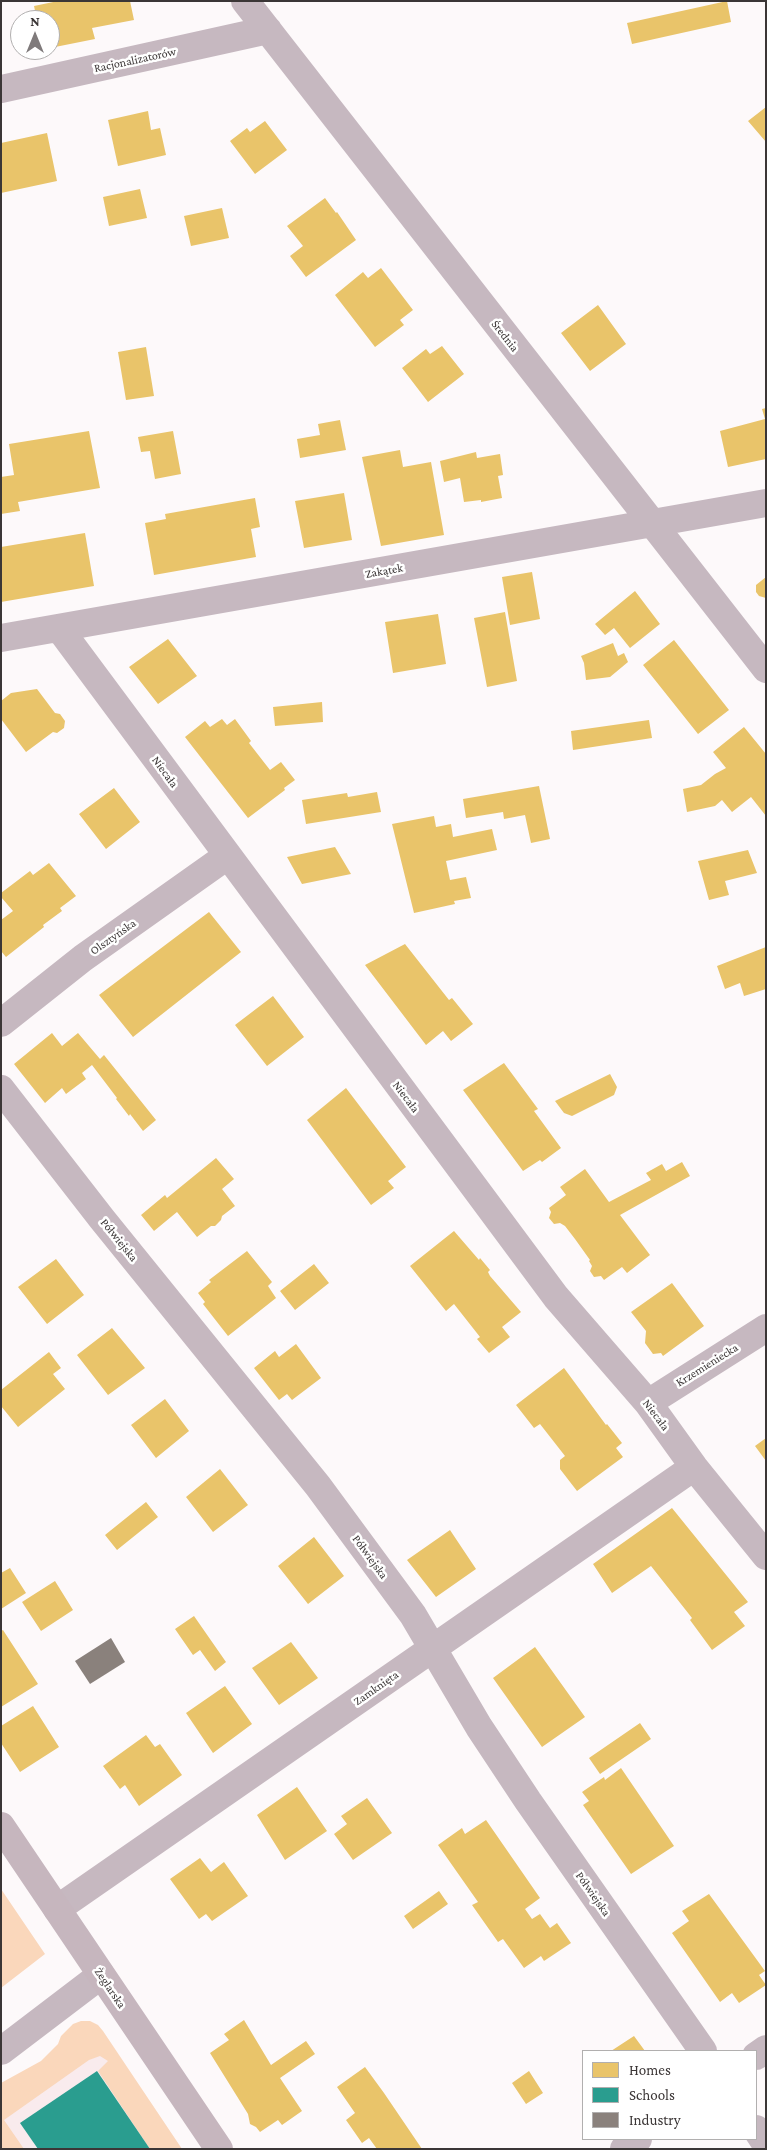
<!DOCTYPE html>
<html>
<head>
<meta charset="utf-8">
<style>
	body { margin:0 }
	#map { position:relative; width:767px; height:2150px; overflow:hidden; background:#fdf9fa; font-family:"Crimson Pro",serif }
	canvas { display:block }
	.frame { position:absolute; inset:0; border:2px solid #3b3636; pointer-events:none }
	.legend { position:absolute; left:582px; top:2050px; width:175px; height:90px; box-sizing:border-box; background:#fff; border:1px solid #b1afaf; margin:0; padding:6px 9px; list-style:none; font-size:15px; color:#3b3636 }
	.legend li { display:flex; align-items:center; gap:10px; height:25px }
	.legend b { width:25px; border:1px solid #b1afaf }
	.north { position:absolute; left:10px; top:10px; width:50px; height:50px; box-sizing:border-box; background:#fff; border:1px solid #b1afaf; border-radius:50%; rotate:0deg; font-size:14px; font-weight:700; line-height:20px; text-align:center; color:#3b3636 }
	.north::after { content:''; display:block; margin:auto; width:18px; height:22px; background:#7f7a7b; clip-path:polygon(50% 0,100% 100%,50% 72%,0 100%) }
</style>
</head>
<body>
<div id="map">
<canvas width="767" height="2150"></canvas>
<div class="frame"></div>
<ul class="legend">
<li><b style="height:14px;background:#e9c46a"></b>Homes</li>
<li><b style="height:14px;background:#2a9d8f"></b>Schools</li>
<li><b style="height:14px;background:#8a817c"></b>Industry</li>
</ul>
<div class="north">N</div>
</div>
<script>
const ctx = document.querySelector('canvas').getContext('2d');
ctx.lineJoin = 'round';
function fillPath(path, color) {
  ctx.fillStyle = color;
  ctx.fill(path, 'evenodd');
}
function shape(rows) {
  const path = new Path2D();
  for (const r of rows) {
    path.moveTo(r[0], r[1]);
    for (let i = 2; i < r.length; i += 2) path.lineTo(r[i], r[i + 1]);
  }
  return path;
}
function trace(path, color, width, dash) {
  ctx.strokeStyle = color;
  ctx.lineWidth = width;
  ctx.lineCap = dash ? 'butt' : 'round';
  ctx.setLineDash(dash || []);
  ctx.stroke(path);
}
function label(font, color, halo, rows, align = 'center') {
  ctx.font = font + ' "Crimson Pro",serif';
  ctx.lineWidth = 5;
  ctx.setLineDash([]);
  ctx.textBaseline = 'middle';
  ctx.strokeStyle = halo;
  ctx.fillStyle = color;
  for (const [text, x, y, turn = 0] of rows) {
    ctx.save();
    ctx.translate(x, y);
    ctx.rotate((+turn || 0) * Math.PI / 180);
    ctx.textAlign = isNaN(turn) ? turn : align;
    if (halo) ctx.strokeText(text, 0, 0);
    ctx.fillText(text, 0, 0);
    ctx.restore();
  }
}
fillPath(shape([
	[108,2040,182,2149,1,2149,1,2112]
]), '#f9ebed');
fillPath(shape([
	[1,1889,45,1954,1,1988],
	[81,2021,90,2021,98,2025,103,2031,182,2149,150,2149,98,2071,108,2061,100,2056,89,2060,4,2120,24,2149,1,2149,1,2083,41,2061,58,2044,61,2036,73,2024]
]), '#fad7bb');
fillPath(shape([
	[58,1,130,1,134,20,92,28,95,39,50,48,50,20,37,20,34,6],
	[727,1,731,22,632,44,627,23],
	[766,107,766,142,748,121],
	[148,111,151,130,160,128,166,155,118,166,108,120],
	[265,121,287,150,255,174,230,141,247,128,250,132],
	[47,133,57,181,1,193,1,143],
	[140,189,147,218,109,226,103,197],
	[325,198,336,213,337,212,356,240,306,277,290,256,303,246,287,226],
	[222,208,229,238,191,246,184,216],
	[381,268,413,310,400,320,404,325,375,347,335,295,363,272,368,278],
	[598,305,626,344,590,371,561,333],
	[442,346,464,374,428,402,402,368,426,349,430,354],
	[146,347,154,396,126,400,118,352],
	[766,408,766,459,728,467,720,431,765,419,762,409],
	[340,420,346,450,300,458,297,439,320,435,318,424],
	[89,431,100,488,18,502,20,511,1,514,1,477,14,475,9,444],
	[173,431,181,474,155,479,150,451,141,452,138,437],
	[400,450,403,467,431,462,444,535,381,546,362,457],
	[476,452,477,458,500,454,503,475,498,476,502,498,481,502,481,500,464,502,460,478,444,482,440,461],
	[344,493,352,540,304,548,295,501],
	[255,498,260,527,251,529,256,557,154,575,145,523,166,519,165,514],
	[85,533,94,586,1,602,1,547],
	[532,572,540,619,510,625,502,577],
	[766,577,766,598,759,596,756,592,756,585],
	[635,591,660,624,630,648,614,628,605,635,595,624],
	[505,612,517,681,487,687,474,618],
	[438,614,446,664,393,673,385,622],
	[168,639,197,676,158,704,129,667],
	[674,640,729,710,698,734,643,665],
	[613,643,618,656,624,653,628,662,610,677,586,680,584,663,581,656],
	[37,689,55,713,60,714,65,721,64,728,57,733,53,732,26,752,1,719,1,701,11,693],
	[322,702,323,722,275,726,273,707],
	[222,719,227,725,235,719,251,741,249,743,270,770,281,762,295,780,284,788,285,790,248,818,185,737,205,721,210,727],
	[649,720,652,738,573,750,571,731],
	[744,727,766,754,766,816,751,797,732,812,722,800,715,806,687,812,683,789,701,785,715,774,726,768,713,752],
	[539,786,550,839,531,843,525,815,504,819,503,812,466,818,463,799],
	[114,788,140,822,106,849,79,814],
	[377,792,381,812,306,824,302,800,347,793,348,797],
	[434,816,436,827,451,824,453,837,492,829,497,850,446,861,450,880,466,877,471,898,454,901,455,904,414,913,392,824],
	[335,847,351,874,302,884,287,857],
	[748,850,757,873,725,881,729,895,709,900,698,861],
	[49,863,76,896,60,908,62,911,43,925,44,927,6,957,1,951,1,920,13,911,1,897,1,893,30,871,33,875],
	[209,912,241,952,133,1037,99,995],
	[405,944,449,1000,452,998,473,1024,451,1041,443,1031,426,1045,365,965],
	[766,947,766,989,744,996,740,983,725,989,717,966],
	[273,996,304,1037,267,1066,235,1025],
	[52,1033,62,1046,78,1033,100,1059,104,1055,156,1120,143,1131,130,1114,129,1116,116,1099,117,1098,92,1065,82,1073,86,1079,66,1094,62,1088,45,1103,14,1064],
	[504,1063,538,1109,534,1111,561,1148,542,1162,540,1160,523,1171,463,1090],
	[610,1074,617,1087,614,1095,572,1116,564,1113,555,1101],
	[346,1088,406,1167,388,1181,394,1188,371,1205,307,1120],
	[216,1158,234,1179,222,1189,235,1206,222,1216,221,1220,215,1226,211,1226,197,1237,177,1212,154,1231,141,1215,165,1195,167,1198],
	[682,1162,690,1176,620,1215,650,1255,627,1273,622,1267,604,1280,601,1276,594,1277,590,1271,592,1266,589,1261,590,1260,575,1239,565,1226,560,1223,554,1224,549,1218,551,1212,549,1208,566,1195,560,1187,585,1169,609,1202,651,1180,646,1173,662,1164,666,1171],
	[454,1231,479,1260,480,1258,490,1270,488,1272,490,1276,521,1312,502,1327,510,1337,489,1353,477,1339,480,1337,454,1304,446,1311,410,1266],
	[247,1251,272,1282,268,1286,276,1298,228,1336,203,1304,205,1302,198,1293,211,1282,209,1280],
	[56,1259,84,1295,47,1324,18,1287],
	[314,1264,329,1283,295,1310,280,1291],
	[672,1283,704,1326,663,1356,661,1353,653,1354,645,1343,646,1331,631,1312],
	[112,1328,145,1368,108,1395,77,1355],
	[296,1344,321,1378,292,1400,287,1394,279,1400,254,1368,275,1351,279,1357],
	[49,1352,61,1368,53,1374,65,1389,18,1427,1,1406,1,1390],
	[564,1368,606,1425,607,1424,622,1443,616,1448,623,1457,577,1491,560,1469,560,1460,565,1456,540,1424,534,1428,516,1405],
	[165,1399,189,1431,156,1458,131,1425],
	[766,1438,766,1461,755,1446],
	[220,1469,248,1505,213,1532,186,1497],
	[146,1502,158,1517,117,1550,105,1535],
	[672,1508,748,1602,734,1612,745,1626,712,1650,690,1620,692,1618,651,1566,612,1593,593,1564],
	[450,1530,476,1569,436,1597,407,1560],
	[314,1537,344,1576,308,1604,278,1566],
	[10,1568,26,1593,1,1609,1,1573],
	[55,1581,73,1610,41,1631,22,1602],
	[194,1616,226,1662,215,1671,200,1650,193,1655,175,1629],
	[3,1630,38,1684,1,1707,1,1631],
	[291,1642,318,1678,279,1705,252,1668],
	[535,1647,585,1717,542,1747,493,1678],
	[225,1686,252,1724,213,1753,186,1713],
	[33,1706,59,1747,20,1772,1,1743,1,1726],
	[640,1723,651,1739,600,1774,589,1758],
	[146,1735,155,1747,160,1744,182,1775,139,1806,125,1785,120,1789,103,1766],
	[621,1768,674,1846,631,1874,583,1805,589,1801,582,1792,604,1777,605,1780],
	[297,1787,327,1831,285,1860,257,1815],
	[367,1798,392,1833,353,1860,334,1834,347,1824,341,1816],
	[486,1820,540,1898,525,1909,532,1919,540,1914,550,1928,557,1923,571,1943,544,1961,541,1956,524,1968,503,1939,498,1942,472,1905,478,1902,438,1845,462,1828,465,1834],
	[200,1858,211,1872,224,1862,248,1896,212,1921,206,1914,199,1919,170,1879],
	[439,1891,448,1904,413,1929,404,1916],
	[709,1894,765,1971,759,1975,766,1985,739,2003,732,1993,720,2002,672,1933,689,1921,682,1911],
	[244,2020,271,2065,306,2041,315,2054,280,2078,302,2111,282,2125,278,2120,260,2132,256,2127,250,2124,248,2114,210,2053,229,2040,224,2034],
	[634,2036,645,2051,611,2051],
	[365,2067,384,2093,422,2149,377,2149,369,2138,362,2143,346,2120,355,2113,337,2087],
	[529,2071,543,2093,526,2104,512,2083]
]), '#e9c46a');
fillPath(shape([
	[97,2071,150,2149,38,2149,20,2123]
]), '#2a9d8f');
fillPath(shape([
	[111,1638,125,1662,90,1684,75,1661]
]), '#8a817c');
trace(shape([
	[245,1,766,669],
	[1,89,268,30],
	[59,628,556,1297,648,1403,694,1467,766,1556],
	[1,638,766,503],
	[1,1023,83,958,227,856],
	[1,1089,102,1219,318,1486,413,1615,479,1727,528,1801,703,2051],
	[648,1403,766,1328],
	[57,1909,694,1467],
	[1,2051,101,1975],
	[756,2056,766,2049],
	[756,2129,766,2144],
	[624,2149,638,2139]
]), '#c6b8c0', 28);
trace(shape([
	[1,1826,219,2149]
]), '#c6b6be', 28);
label('12px', '#3b3636', '#fff', [
	["Racjonalizatorów",135,60,-12],
	["Średnia",505,336,52],
	["Zakątek",384,571,-10],
	["Niecała",165,772,54],
	["Olsztyńska",113,937,-35],
	["Niecała",406,1097,53],
	["Półwiejska",119,1240,51],
	["Krzemieniecka",707,1365,-32],
	["Niecała",656,1415,53],
	["Półwiejska",370,1557,54],
	["Zamknięta",376,1688,-35],
	["Półwiejska",593,1894,55],
	["Żeglarska",110,1988,56]
]);
</script>
</body>
</html>
